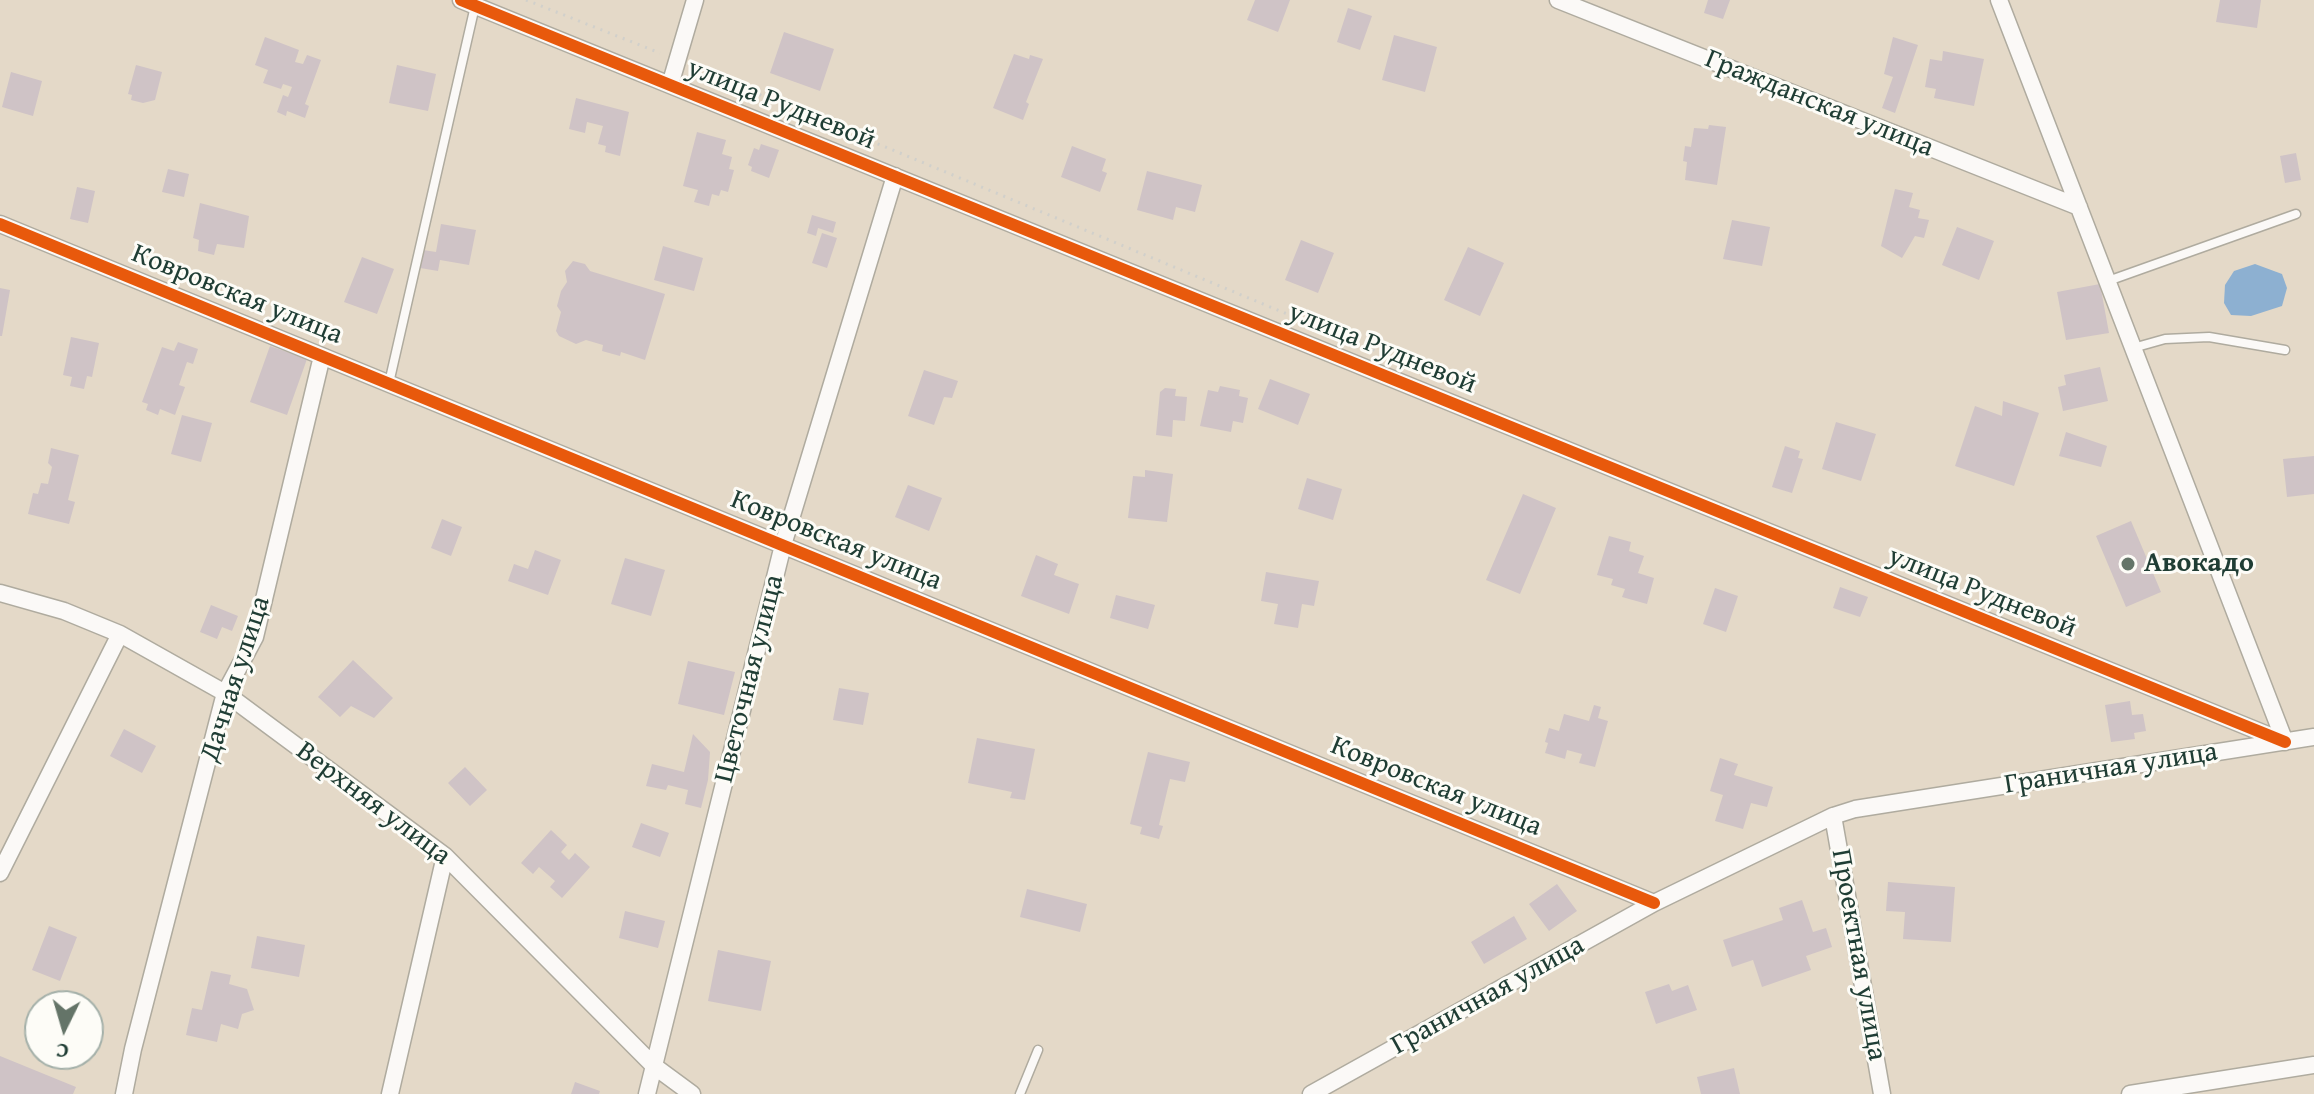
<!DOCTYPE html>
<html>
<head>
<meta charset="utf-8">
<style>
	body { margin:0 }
	#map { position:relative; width:2314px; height:1094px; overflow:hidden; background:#e4d9c8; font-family:"Gentium Book Plus",serif }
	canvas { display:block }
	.north { position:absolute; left:24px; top:990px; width:80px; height:80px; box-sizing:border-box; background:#fdfcf7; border:2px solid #a4b0a9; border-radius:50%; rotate:185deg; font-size:22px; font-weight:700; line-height:32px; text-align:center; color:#1f3d34 }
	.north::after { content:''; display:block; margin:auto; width:28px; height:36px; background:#647468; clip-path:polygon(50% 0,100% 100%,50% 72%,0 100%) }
</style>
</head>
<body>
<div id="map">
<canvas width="2314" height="1094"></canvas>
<div class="north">С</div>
</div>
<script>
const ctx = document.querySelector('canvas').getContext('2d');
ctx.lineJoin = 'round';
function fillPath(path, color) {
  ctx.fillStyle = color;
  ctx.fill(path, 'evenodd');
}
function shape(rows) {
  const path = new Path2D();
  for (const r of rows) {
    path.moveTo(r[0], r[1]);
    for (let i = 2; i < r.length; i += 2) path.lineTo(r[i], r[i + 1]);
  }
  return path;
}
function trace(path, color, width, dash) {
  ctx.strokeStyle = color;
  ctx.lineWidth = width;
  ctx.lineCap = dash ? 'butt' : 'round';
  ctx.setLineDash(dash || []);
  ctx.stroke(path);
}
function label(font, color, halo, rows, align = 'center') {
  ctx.font = font + ' "Gentium Book Plus",serif';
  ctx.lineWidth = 6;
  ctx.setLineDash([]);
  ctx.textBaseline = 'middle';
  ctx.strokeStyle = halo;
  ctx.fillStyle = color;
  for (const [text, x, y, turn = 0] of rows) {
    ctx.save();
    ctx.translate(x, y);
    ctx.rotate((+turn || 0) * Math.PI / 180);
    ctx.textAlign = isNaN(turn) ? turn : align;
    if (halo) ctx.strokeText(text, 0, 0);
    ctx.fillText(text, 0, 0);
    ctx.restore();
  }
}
fillPath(shape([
	[2255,264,2282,274,2287,288,2282,306,2251,316,2231,315,2224,303,2225,285,2234,271]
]), '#8db0d1');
fillPath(shape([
	[1255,0,1290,0,1278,32,1247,20],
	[1708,0,1730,0,1723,19,1704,13],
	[2220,0,2261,0,2257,28,2216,22],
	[1348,8,1372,16,1360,50,1337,42],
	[784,32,834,49,820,91,770,73],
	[1394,35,1437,47,1425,92,1382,80],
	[265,37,299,50,295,62,303,64,307,55,321,60,305,104,309,106,305,118,287,111,286,116,277,112,283,95,288,97,292,87,283,84,281,89,263,83,268,70,255,65],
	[1893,37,1918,45,1895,113,1882,108,1893,77,1884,74],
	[1943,51,1984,59,1974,106,1934,98,1936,89,1925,87,1930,59,1942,61],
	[1014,54,1029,59,1030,55,1043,59,1026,102,1029,104,1023,120,993,108],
	[136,65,162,72,155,100,143,103,131,100,132,95,128,94],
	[397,65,436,74,428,111,389,103],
	[11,72,42,81,33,116,2,107],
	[576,98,629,112,620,156,605,152,606,146,598,144,603,126,587,122,585,133,569,129],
	[1709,125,1726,127,1717,185,1685,180,1687,162,1683,161,1685,146,1691,147,1694,128,1708,129],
	[697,132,726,140,722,154,732,157,729,169,734,170,728,192,721,190,719,196,712,194,709,206,694,202,698,190,683,186],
	[761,144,779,150,769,178,751,171,752,167,748,165,754,148,759,150],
	[1072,146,1106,159,1102,171,1107,173,1100,192,1061,177],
	[2296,153,2301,180,2285,183,2280,156],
	[168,169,189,174,184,197,162,192],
	[1147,171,1202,185,1195,212,1176,207,1173,220,1137,210],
	[77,187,95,191,88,223,70,219],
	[1895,189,1913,193,1909,207,1920,210,1918,218,1929,220,1924,238,1915,236,1902,258,1881,246],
	[200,203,249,216,244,248,217,244,214,255,198,251,199,240,193,238],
	[812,215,836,222,833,233,818,228,816,236,807,233],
	[1732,220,1770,227,1762,266,1723,259],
	[441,224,476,230,469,265,440,260,438,271,420,268,423,250,436,252],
	[1957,227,1994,241,1979,280,1942,265],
	[822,233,837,238,827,268,812,263],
	[1301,240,1334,253,1318,293,1285,280],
	[663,246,703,258,694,291,654,280],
	[1468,247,1504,263,1480,316,1444,300],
	[362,257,394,269,377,314,344,302],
	[573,261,585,264,590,271,665,294,645,360,621,352,620,356,602,351,603,345,586,340,576,344,559,336,556,331,561,312,557,306,561,291,567,282,565,271],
	[2100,284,2109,333,2066,340,2057,292],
	[0,288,10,290,2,336,0,336],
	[71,337,99,343,92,377,87,376,84,389,70,386,72,377,63,375],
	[178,342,198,349,193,364,187,362,179,385,185,387,175,415,160,409,158,415,146,410,148,404,142,402,162,347,174,351],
	[270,346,307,359,287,415,250,402],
	[2100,367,2108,401,2063,411,2058,387,2066,385,2064,375],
	[924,370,958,381,952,398,944,397,934,425,908,416],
	[1270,379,1310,394,1298,425,1258,409],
	[1220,386,1240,390,1239,396,1248,398,1243,423,1233,421,1231,432,1200,426,1208,390,1218,392],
	[1165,388,1176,389,1175,396,1187,397,1185,421,1173,420,1172,437,1156,435,1160,392],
	[2003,401,2039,413,2014,486,1955,466,1975,406,2002,416],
	[182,415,212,423,201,462,171,454],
	[1836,422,1876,434,1861,481,1822,469],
	[2066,432,2107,446,2101,467,2059,456],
	[1785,446,1800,451,1798,458,1803,459,1792,493,1772,487],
	[51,448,79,455,68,500,75,502,69,524,28,514,33,493,38,494,41,483,48,484,52,467,48,463],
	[2314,456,2314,494,2287,497,2283,459],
	[1145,470,1173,474,1167,522,1128,518,1133,476,1145,477],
	[1307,478,1342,489,1333,520,1298,509],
	[908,485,942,498,929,531,895,517],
	[1523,494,1556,508,1520,594,1486,580],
	[442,519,462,527,451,556,431,548],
	[2131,521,2161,592,2126,607,2096,536],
	[1609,536,1631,542,1629,551,1644,556,1638,573,1654,578,1647,604,1622,597,1625,589,1611,585,1613,579,1597,575],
	[535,550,561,560,548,595,508,581,514,564,528,569],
	[1036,555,1058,564,1054,575,1079,584,1069,614,1021,596],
	[625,558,665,570,651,616,611,604],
	[1266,572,1319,581,1314,606,1302,604,1298,628,1274,624,1278,604,1261,601],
	[1840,587,1868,597,1860,617,1833,608],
	[1715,588,1738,596,1726,632,1703,624],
	[1116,595,1155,605,1148,629,1110,618],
	[211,605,238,616,232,631,222,627,217,639,200,632],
	[353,660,393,698,374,718,351,706,340,717,318,697],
	[688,661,735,672,724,715,678,704],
	[839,688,869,693,863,725,833,720],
	[2130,701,2132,715,2143,714,2146,731,2134,733,2135,739,2111,742,2105,705],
	[1594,705,1601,707,1598,718,1608,721,1595,767,1579,763,1582,754,1567,750,1565,759,1545,753,1548,743,1545,742,1549,728,1559,731,1564,714,1589,721],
	[124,729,156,746,142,773,110,756],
	[693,734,710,752,708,780,701,808,685,804,688,790,668,785,666,790,646,786,652,764,684,772],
	[977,738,1035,749,1025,800,1010,798,1012,792,968,783],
	[1148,752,1190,762,1185,782,1170,779,1159,825,1163,826,1159,839,1140,834,1142,827,1130,824],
	[1720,758,1738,764,1734,775,1773,787,1767,807,1751,803,1743,829,1715,821,1723,795,1710,791],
	[465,767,487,790,470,806,448,783],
	[641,823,669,833,660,857,632,847],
	[551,830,567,845,561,852,569,860,575,853,590,867,562,898,550,887,555,881,539,867,533,874,521,863],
	[1888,882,1955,887,1951,942,1903,939,1905,912,1886,911],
	[1557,884,1577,911,1549,931,1529,904],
	[1027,889,1087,904,1080,932,1020,917],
	[1802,900,1813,932,1826,928,1832,947,1806,956,1811,970,1762,987,1753,960,1732,967,1723,940,1783,920,1779,908],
	[625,911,665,921,658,948,619,938],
	[1514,916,1527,939,1484,964,1471,942],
	[49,926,77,937,60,981,32,970],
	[257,936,305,945,299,977,251,968],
	[718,950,771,961,761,1011,708,1001],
	[211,971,231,975,229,984,247,989,254,1010,242,1014,238,1029,221,1024,217,1042,186,1035,192,1008,202,1010],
	[1669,984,1672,991,1688,985,1697,1010,1656,1024,1645,992],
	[0,1056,76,1087,73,1094,0,1094],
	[1734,1068,1740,1094,1701,1094,1697,1077],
	[575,1082,600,1091,599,1094,571,1094]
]), '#cfc3c6');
const service = shape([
	[2108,281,2296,214],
	[2133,348,2165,339,2209,337,2285,350],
	[389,383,475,6],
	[1020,1094,1038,1050]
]);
const minor = shape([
	[461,0,2285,742],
	[1558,0,2079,207],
	[1999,0,2285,742],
	[670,85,695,0],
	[0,224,1654,903],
	[0,593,64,611,120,634,225,693,445,856,654,1066,692,1094],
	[1833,816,1882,1094],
	[0,873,120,634],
	[124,1094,133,1049,225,693,255,637,322,356],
	[390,1094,445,856],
	[647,1094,783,545,895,176],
	[1311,1094,1654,903,1833,816,1855,809,2314,737],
	[2130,1094,2314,1065]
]);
trace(service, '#afab9f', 11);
trace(minor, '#afab9f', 19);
trace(shape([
	[526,0,660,53],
	[693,67,1417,368]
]), '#d1d0cb', 3, [2, 6]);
trace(service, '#fbf9f7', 8);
trace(minor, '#fbf9f7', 16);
trace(shape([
	[461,0,2285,742],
	[0,224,1654,903]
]), '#e8590c', 12);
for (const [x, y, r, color] of [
	[2128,564,8,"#647468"]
]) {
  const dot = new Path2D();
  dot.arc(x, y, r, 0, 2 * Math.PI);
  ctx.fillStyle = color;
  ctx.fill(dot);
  trace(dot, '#fdfcf7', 3);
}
label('28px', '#1f3d34', '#fdfcf7', [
	["Гражданская улица",1819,104,22],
	["улица Рудневой",781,105,22],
	["Ковровская улица",237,295,22],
	["улица Рудневой",1382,349,22],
	["Ковровская улица",836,541,22],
	["улица Рудневой",1982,593,22],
	["Дачная улица",236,679,-72],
	["Цветочная улица",750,679,-76],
	["Граничная улица",2111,769,-9],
	["Ковровская улица",1436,787,22],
	["Верхняя улица",373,804,37],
	["Проектная улица",1858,955,80],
	["Граничная улица",1488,996,-29]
]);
label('bold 28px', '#1f3d34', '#fdfcf7', [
	["Авокадо",2144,564]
], 'left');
</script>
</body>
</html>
